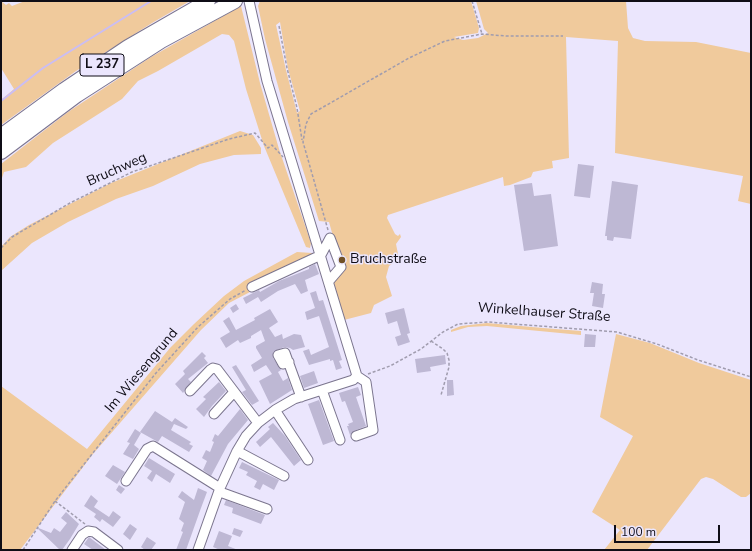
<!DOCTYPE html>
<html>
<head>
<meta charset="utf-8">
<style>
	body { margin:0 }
	#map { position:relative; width:752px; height:551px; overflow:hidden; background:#ebe6fd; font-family:"Nunito Sans",sans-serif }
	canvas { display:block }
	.frame { position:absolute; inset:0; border:2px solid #0f0d16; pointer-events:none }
	.scale { position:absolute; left:614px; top:525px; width:106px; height:18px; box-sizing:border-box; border:2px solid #0f0d16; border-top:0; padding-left:5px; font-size:12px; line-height:14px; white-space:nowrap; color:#0f0d16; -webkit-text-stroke:3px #ebe6fd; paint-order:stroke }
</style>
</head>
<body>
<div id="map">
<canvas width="752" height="551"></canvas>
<div class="frame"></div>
<div class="scale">100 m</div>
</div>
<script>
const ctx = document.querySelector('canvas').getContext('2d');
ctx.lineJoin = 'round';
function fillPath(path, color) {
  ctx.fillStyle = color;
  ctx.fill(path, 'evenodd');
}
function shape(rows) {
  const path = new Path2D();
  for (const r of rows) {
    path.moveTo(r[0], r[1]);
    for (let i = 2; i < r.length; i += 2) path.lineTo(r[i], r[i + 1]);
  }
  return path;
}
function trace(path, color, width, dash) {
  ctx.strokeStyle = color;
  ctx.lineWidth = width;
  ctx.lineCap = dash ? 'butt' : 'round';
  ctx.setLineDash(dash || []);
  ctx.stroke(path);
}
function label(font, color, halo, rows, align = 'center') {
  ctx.font = font + ' "Nunito Sans",sans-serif';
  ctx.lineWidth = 3;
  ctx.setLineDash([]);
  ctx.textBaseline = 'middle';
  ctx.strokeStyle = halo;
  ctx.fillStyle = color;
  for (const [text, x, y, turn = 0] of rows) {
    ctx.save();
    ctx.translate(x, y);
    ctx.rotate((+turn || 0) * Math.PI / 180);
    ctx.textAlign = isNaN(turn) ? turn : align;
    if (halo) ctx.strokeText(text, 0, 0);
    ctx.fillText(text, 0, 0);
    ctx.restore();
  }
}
fillPath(shape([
	[1,1,6,5,9,3,12,6,25,1,190,1,152,23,76,71,1,125,1,100,14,89,1,68],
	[260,1,471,1,479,28,478,33,454,37,463,40,478,38,488,33,484,29,476,1,626,1,628,28,633,38,645,41,696,42,751,53,751,204,738,201,743,176,615,153,618,41,566,37,569,158,552,161,553,168,533,172,531,177,510,185,504,186,503,177,388,215,387,218,395,234,398,236,400,234,401,237,396,244,399,259,389,266,386,277,392,296,374,305,371,313,344,320,332,282,342,268,329,222,319,221,288,122,265,39,258,6],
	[280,22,288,69,300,111,297,113,286,70,276,25],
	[241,6,260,83,279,149,311,243,310,248,306,247,264,146,246,89,234,41,229,35,222,34,158,71,138,81,122,99,53,143,26,167,4,172,1,181,1,164,68,112,151,57],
	[240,131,253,135,261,148,261,154,234,155,200,164,153,186,116,199,68,222,32,243,1,271,1,247,10,237,29,225,111,183],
	[297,252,312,253,313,256,251,286,250,292,229,303,201,330,93,454,20,550,1,550,1,386,87,449,170,348,194,324,224,296,244,281],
	[487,323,543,328,581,331,581,335,487,326,468,327,451,332,451,330,461,326],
	[616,334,650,343,699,363,751,380,751,493,746,497,741,497,713,479,706,477,701,479,647,550,604,550,620,530,592,512,633,436,600,417]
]), '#f0ca9c');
trace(shape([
	[1,101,43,68,151,1]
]), '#cabdf4', 2);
fillPath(shape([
	[578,164,594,166,590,198,574,196],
	[612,181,638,185,631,239,614,237,613,241,607,240,607,236,605,236],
	[532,183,534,196,551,194,558,246,524,251,514,185],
	[315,264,319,274,305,280,308,291,301,294,295,284,278,291,261,302,258,297,246,304,243,298,259,290,260,292,279,281,309,269,309,267],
	[592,282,603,284,602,294,605,294,603,308,592,306,594,293,590,293],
	[316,291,319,301,323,300,342,360,339,361,342,368,336,370,333,360,330,361,330,359,309,365,303,351,309,349,311,355,329,347,319,316,307,320,305,312,315,308,310,293],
	[236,304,239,309,233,313,230,308],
	[404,308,410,333,407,334,410,342,398,346,395,337,401,335,397,321,388,324,385,313],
	[270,309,278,322,269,328,275,337,282,334,283,339,294,334,301,335,305,347,293,350,290,348,284,347,273,352,273,358,281,370,278,372,283,381,288,378,292,390,270,404,259,381,272,374,266,365,254,372,251,365,262,358,256,348,256,346,265,341,261,330,251,336,251,338,240,343,238,340,226,348,220,338,230,332,223,321,229,317,236,330,255,320,254,318],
	[585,334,596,335,595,347,584,347],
	[202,352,206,356,204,358,208,363,188,379,191,382,183,393,175,384,185,374,183,371],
	[445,355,446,364,430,367,431,371,417,373,415,359],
	[236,365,259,401,252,405,242,392,246,390,232,367],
	[314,371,318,383,304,388,300,376],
	[447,380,453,380,454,395,447,396],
	[219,382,226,391,212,406,204,417,196,409,206,399,203,397],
	[358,387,361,395,356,397,366,426,354,431,350,435,347,426,349,426,348,424,353,422,345,401,342,402,339,393],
	[319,400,334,441,323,445,308,404],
	[240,409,248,420,228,444,211,476,203,470,207,461,202,458,206,450,210,452,214,442,212,441,215,434,218,436],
	[155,411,172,422,175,418,188,427,186,429,174,424,171,430,191,442,189,444,193,446,189,452,162,436,158,442,140,432],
	[273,423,285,436,301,460,294,466,271,437,260,447,256,442,270,429,268,427],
	[135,429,141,433,134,445,139,449,133,459,123,454,130,443,127,442],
	[149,458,175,474,170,483,156,474,152,482,147,478,152,471,144,466],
	[242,462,279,480,274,490,263,484,260,490,254,487,257,481,246,475,248,472,239,468],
	[113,465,125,472,117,484,105,476],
	[119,485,125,489,121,494,116,490],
	[198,488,207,492,201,508,186,550,176,550,183,532,181,531,184,523,179,519,185,502,178,497,182,491,194,500],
	[91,495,98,501,94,507,109,517,113,511,121,517,113,527,102,519,100,522,94,517,96,514,84,506],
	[226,500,265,515,261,524,232,513,233,508,224,505],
	[66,512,79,524,70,539,62,550,60,550,36,527,51,533,54,528,60,532,67,523,61,518],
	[130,524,137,529,130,540,123,534],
	[234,528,243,531,240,537,232,534],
	[219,531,232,536,228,546,238,550,220,550,213,547],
	[89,537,106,550,93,550,84,544],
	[147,537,156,543,151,550,145,550,141,547]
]), '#beb8d4');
const minor = shape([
	[249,1,267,81,357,376],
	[321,255,330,238,341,267,329,281],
	[252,287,321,255],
	[289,362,283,364,278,355,285,353,301,397],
	[322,390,340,440],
	[190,391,210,370,213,368,217,369,258,423],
	[275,410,308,460],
	[214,414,234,392],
	[356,436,373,430,366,382,357,376],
	[237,451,284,476],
	[126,481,147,449,153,446,220,488],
	[220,492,267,509],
	[72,550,82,535,88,531,94,532,118,550],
	[198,550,220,488,237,451,246,436,258,423,275,410,294,399,353,380,357,376]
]);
const highway = shape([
	[1,136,64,90,128,47,208,1],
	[1,152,77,95,161,41,235,1]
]);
trace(minor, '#7b758e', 11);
trace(highway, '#7b758e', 16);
trace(shape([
	[472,1,482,34],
	[279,26,287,68,297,108,302,140],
	[328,230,303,142,306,124,311,114,409,58,445,41,482,34,506,36,563,36],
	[1,248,12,237,70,203,132,172,229,139,255,133,268,148,272,145,283,157],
	[431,341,443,349,447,353,449,360,449,367,441,395],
	[368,374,390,366,421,349,443,332,458,324,488,322,617,332,657,344,698,360,751,377],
	[55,501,85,524],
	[23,550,55,501,156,373,198,327,230,299,246,290]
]), '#a09cae', 1.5, [3, 2]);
trace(minor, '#fff', 9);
trace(highway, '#fff', 14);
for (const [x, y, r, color] of [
	[342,260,4,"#705026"]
]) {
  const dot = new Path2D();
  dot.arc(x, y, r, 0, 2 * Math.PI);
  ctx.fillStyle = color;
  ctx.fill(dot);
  trace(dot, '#ebe6fd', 1.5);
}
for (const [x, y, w] of [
	[102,65,44]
]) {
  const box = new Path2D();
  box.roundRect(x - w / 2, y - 11, w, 22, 3);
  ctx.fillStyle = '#ebe6fd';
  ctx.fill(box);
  trace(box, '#0f0d16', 1);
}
label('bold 13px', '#0f0d16', null, [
	["L 237",102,65]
]);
label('14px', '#0f0d16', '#ebe6fd', [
	["Bruchweg",117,170,-24],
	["Winkelhauser Straße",544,313,4],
	["Im Wiesengrund",142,371,-50]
]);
label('14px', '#0f0d16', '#ebe6fd', [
	["Bruchstraße",350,260]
], 'left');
</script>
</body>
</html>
